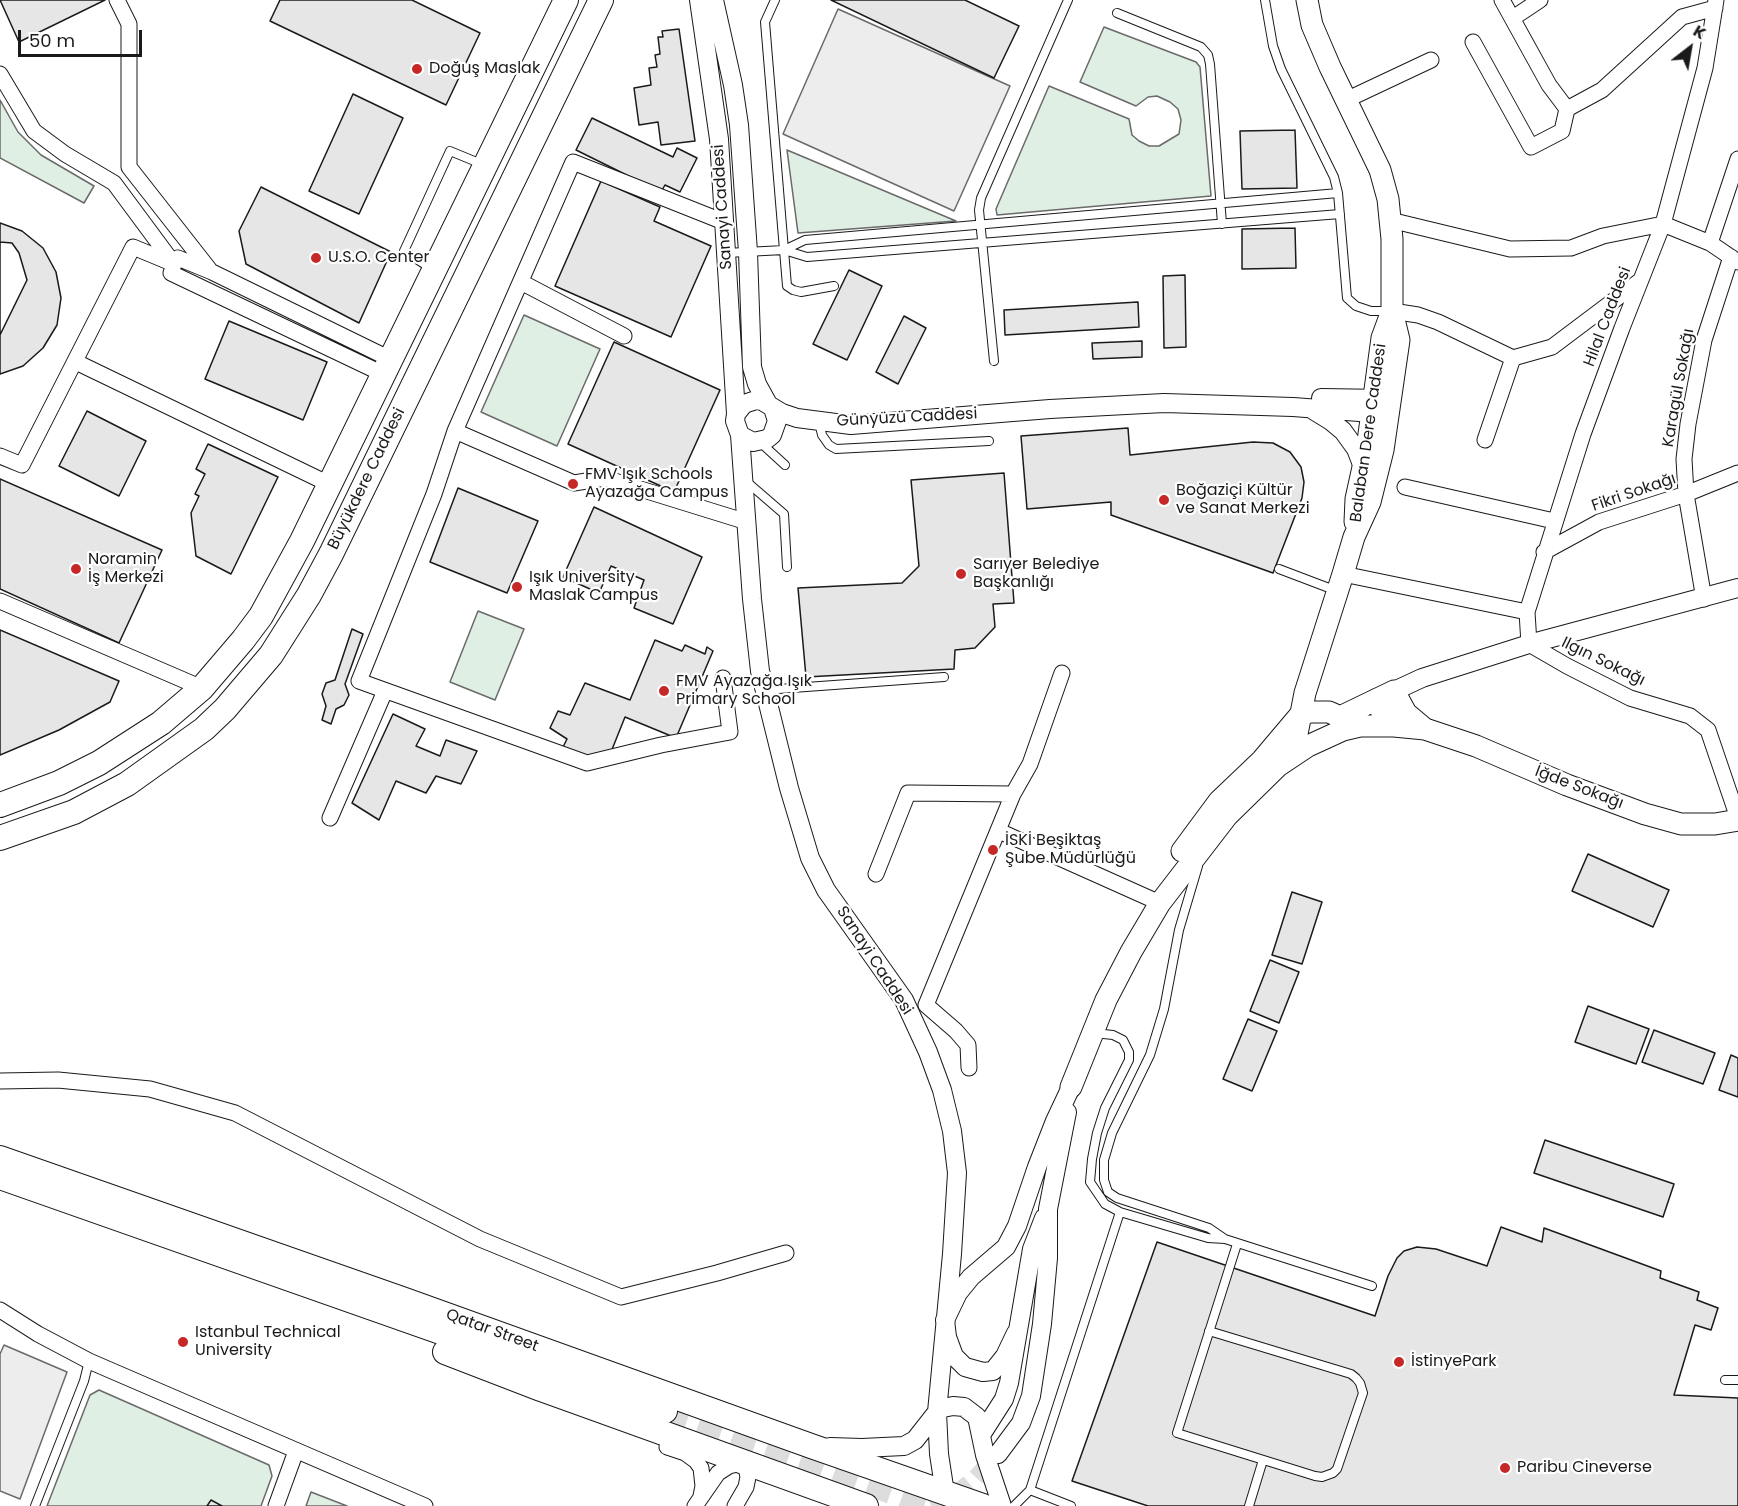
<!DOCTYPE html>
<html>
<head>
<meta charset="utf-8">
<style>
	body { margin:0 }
	#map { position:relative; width:1738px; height:1506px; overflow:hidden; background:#fff; font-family:Poppins,sans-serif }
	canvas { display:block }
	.north { position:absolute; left:1660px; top:18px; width:60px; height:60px; -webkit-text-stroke:4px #fff; paint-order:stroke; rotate:31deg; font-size:16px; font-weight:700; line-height:24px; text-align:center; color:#1a1a1a }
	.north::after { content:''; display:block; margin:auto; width:21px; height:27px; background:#1a1a1a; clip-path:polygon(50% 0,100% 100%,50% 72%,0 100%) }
	.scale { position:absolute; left:18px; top:30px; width:124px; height:27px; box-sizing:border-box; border:3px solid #1a1a1a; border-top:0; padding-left:8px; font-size:18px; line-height:21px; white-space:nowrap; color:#1a1a1a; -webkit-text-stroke:4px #fff; paint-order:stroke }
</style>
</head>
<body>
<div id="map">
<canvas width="1738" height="1506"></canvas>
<div class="north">K</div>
<div class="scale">50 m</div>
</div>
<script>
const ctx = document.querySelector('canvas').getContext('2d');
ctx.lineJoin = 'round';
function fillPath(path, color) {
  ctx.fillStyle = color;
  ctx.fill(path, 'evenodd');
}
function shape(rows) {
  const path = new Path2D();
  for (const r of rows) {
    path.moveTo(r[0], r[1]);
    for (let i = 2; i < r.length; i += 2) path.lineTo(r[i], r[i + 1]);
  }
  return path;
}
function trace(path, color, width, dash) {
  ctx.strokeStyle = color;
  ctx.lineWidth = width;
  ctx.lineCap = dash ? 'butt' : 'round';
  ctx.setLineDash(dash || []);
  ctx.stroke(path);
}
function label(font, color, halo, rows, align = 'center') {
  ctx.font = font + ' Poppins,sans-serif';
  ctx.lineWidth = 4.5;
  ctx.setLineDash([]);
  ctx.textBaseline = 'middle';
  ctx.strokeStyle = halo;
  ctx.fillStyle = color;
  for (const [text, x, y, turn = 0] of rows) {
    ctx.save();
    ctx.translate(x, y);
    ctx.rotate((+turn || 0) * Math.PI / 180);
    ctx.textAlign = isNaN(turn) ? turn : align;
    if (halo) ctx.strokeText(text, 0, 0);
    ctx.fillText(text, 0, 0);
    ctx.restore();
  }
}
const green = shape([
	[1104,27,1196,62,1200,67,1211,196,997,215,996,209,1049,86,1129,119,1132,135,1139,141,1149,146,1159,146,1179,134,1181,120,1178,109,1170,102,1157,96,1148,97,1136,106,1080,82,1104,27],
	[0,100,18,132,41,155,94,186,84,203,0,158,0,100],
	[787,150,956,221,798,233,787,150],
	[524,315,600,349,557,446,481,412,524,315],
	[478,611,524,629,495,700,450,682,478,611],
	[99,1390,269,1465,272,1476,261,1506,47,1506,90,1395,99,1390],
	[311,1492,347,1506,306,1506,311,1492]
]);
fillPath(green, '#e0efe3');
trace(green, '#6a6a6a', 1.5);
const parking = shape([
	[838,9,1010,86,954,211,783,134,838,9],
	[4,1345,67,1372,20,1499,0,1491,0,1354,4,1345]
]);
fillPath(parking, '#ededed');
trace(parking, '#6a6a6a', 1.5);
const building = shape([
	[0,0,105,0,19,42,0,0],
	[280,0,412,0,480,33,446,105,270,21,280,0],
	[831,0,965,0,1019,26,994,78,831,0],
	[679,29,695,141,661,145,658,122,639,125,634,88,651,85,649,68,657,67,655,55,660,54,658,37,663,37,662,31,679,29],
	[353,94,403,118,359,214,309,191,353,94],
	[592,118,673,157,677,148,697,158,680,192,665,185,661,192,576,150,592,118],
	[1295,130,1297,188,1242,189,1240,131,1295,130],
	[601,181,660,207,654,221,711,246,671,337,555,286,601,181],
	[261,187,391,252,359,323,246,264,239,231,261,187],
	[0,223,22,231,43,248,56,272,61,298,57,325,43,348,23,366,0,374,0,223],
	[1295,228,1296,268,1242,269,1242,229,1295,228],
	[0,242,12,243,19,253,27,280,0,335,0,242],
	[849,270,882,286,847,360,813,344,849,270],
	[1185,275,1186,347,1164,348,1163,276,1185,275],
	[1138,302,1139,327,1005,335,1004,310,1138,302],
	[904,316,926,328,898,384,876,372,904,316],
	[229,321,327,362,303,420,205,379,229,321],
	[1142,341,1142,357,1093,359,1092,343,1142,341],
	[614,342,720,390,674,492,568,444,614,342],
	[87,411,146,441,119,496,59,466,87,411],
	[1128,428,1130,455,1253,442,1273,443,1290,452,1301,467,1304,482,1302,498,1273,573,1111,515,1111,502,1027,509,1021,436,1128,428],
	[208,444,278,477,231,574,196,556,191,513,199,496,195,494,205,474,196,469,208,444],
	[1004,473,1014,603,993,604,995,627,975,648,955,650,954,669,806,677,798,588,902,583,919,566,911,480,1004,473],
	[0,479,162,550,119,643,0,589,0,479],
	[458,488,538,521,507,593,430,562,458,488],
	[594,507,702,557,673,624,634,608,644,580,611,566,599,593,563,577,594,507],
	[352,629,363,634,345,684,349,695,344,705,336,709,331,724,322,720,326,706,322,694,326,683,335,680,352,629],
	[0,630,119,681,110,702,59,730,0,755,0,630],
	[655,640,682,651,685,645,705,654,707,647,713,651,676,738,625,717,609,757,582,757,562,749,567,739,550,728,558,711,570,715,585,683,630,700,655,640],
	[393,714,425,729,416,746,440,756,446,740,477,751,461,784,436,776,426,793,396,781,379,820,352,803,393,714],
	[1588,854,1669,890,1653,927,1572,891,1588,854],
	[1292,892,1322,902,1302,964,1272,955,1292,892],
	[1270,960,1299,972,1279,1023,1250,1011,1270,960],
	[1588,1006,1649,1029,1636,1064,1575,1042,1588,1006],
	[1248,1019,1277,1031,1252,1091,1223,1079,1248,1019],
	[1654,1030,1715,1053,1703,1084,1642,1062,1654,1030],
	[1731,1055,1738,1058,1738,1097,1719,1090,1731,1055],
	[1545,1140,1674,1184,1663,1217,1534,1173,1545,1140],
	[1501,1227,1542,1242,1544,1228,1661,1271,1660,1278,1699,1292,1697,1300,1718,1308,1711,1330,1695,1325,1674,1395,1738,1398,1738,1506,1148,1506,1072,1481,1157,1242,1375,1316,1388,1276,1397,1258,1404,1251,1417,1247,1436,1249,1487,1266,1501,1227],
	[211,1500,222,1506,207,1506,211,1500]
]);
fillPath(building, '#e6e6e6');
trace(building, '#1a1a1a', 1.5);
trace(shape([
	[931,1506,950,1499,976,1478,997,1455]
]), '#ddd', 18, [18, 9]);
trace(shape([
	[665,1411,930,1506]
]), '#ddd', 24, [24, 12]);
const service = shape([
	[775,0,765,22,787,286,793,290,801,292,834,286],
	[1265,0,1273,46,1281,69,1334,177,1338,193,1347,298,1356,306,1371,311,1389,311],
	[1117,13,1201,47,1208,55,1210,64,1222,224],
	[1338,193,805,240,784,250,807,257,1340,214],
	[726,253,784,250],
	[432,269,404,251,450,151,484,165],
	[994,361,979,210,981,198,1068,0],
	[819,422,822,435,829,445,836,449,989,441],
	[761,443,785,465],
	[747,482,784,514,787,567],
	[1279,569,1337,591],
	[765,690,944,677],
	[1094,1033,1113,1035,1123,1040,1129,1052,1129,1060,1105,1108,1097,1133,1092,1159,1090,1182,1105,1204,1120,1212,1208,1238,1225,1239,1209,1228,1117,1198,1108,1192,1104,1180,1104,1160,1112,1133,1150,1055,1164,1009,1179,930,1198,866],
	[1225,1239,1372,1286],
	[1209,1331,1351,1374,1356,1378,1360,1383,1363,1393,1337,1469,1333,1473,1322,1477,1315,1476,1177,1433,1237,1244],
	[1725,1380,1738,1380],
	[1030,1490,1120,1212],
	[35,1506,84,1381,89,1361],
	[1014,1506,1030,1490,1071,1506],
	[1249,1506,1263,1460]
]);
const minor = shape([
	[117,0,129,24,129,167,209,269],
	[1502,0,1549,85,1567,109,1602,90,1682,17,1715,8],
	[1716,0,1705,68,1663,224,1622,328,1583,434,1527,612,1529,644,1567,666,1630,698,1690,716,1708,730,1738,818],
	[1513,18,1540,0],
	[1473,42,1531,147,1562,131,1567,109],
	[0,74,34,131,65,154,114,183,174,264],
	[1346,100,1431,60],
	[1390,220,1510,249,1571,248,1603,236,1663,224,1710,243,1738,262],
	[1710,243,1738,159],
	[521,282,624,336],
	[1392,311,1418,315,1438,322,1513,358,1552,347,1641,280],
	[76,362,329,484],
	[383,374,171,273,174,264,178,258,212,272,390,359],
	[455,431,574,483,605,478,747,522],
	[1485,440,1513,358],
	[0,456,22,465,133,247,174,264],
	[1405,487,1554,521],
	[1544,552,1599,522,1686,494,1738,473],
	[1343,574,1527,612],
	[1704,599,1686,494,1684,459,1688,424,1704,340,1731,257],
	[0,601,202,688],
	[723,678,730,732,661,745,587,763,359,681,434,494,455,431,573,162,724,222],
	[330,818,385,691],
	[999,831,1160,903],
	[876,874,908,793,1013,794],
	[969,1068,968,1045,956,1031,926,1005,1013,794,1030,764,1062,673],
	[0,1081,58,1080,150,1089,235,1113,480,1239,621,1297,717,1273,786,1253],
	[0,1310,38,1334,89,1361,425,1506],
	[667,1447,685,1453,696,1461,701,1468,703,1486,701,1496],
	[276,1506,296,1451],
	[695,1506,718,1473,729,1466,745,1462,748,1477,746,1487,735,1506]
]);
const tertiary = shape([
	[699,0,719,139,736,414],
	[714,0,733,85,739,125,748,252,752,367,757,384,768,404],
	[1321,398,1386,399],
	[773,408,777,421,772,435,767,439,753,442,740,435,735,421,736,414,744,404,756,400,762,401,782,413,797,418,851,425,1050,409,1164,403,1293,407,1386,414],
	[1313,410,1331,421,1343,431,1356,449,1363,467],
	[740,435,752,599,760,671,789,788,810,858,826,890,904,1000,928,1052,942,1090,952,1131,957,1173,952,1254,937,1412,939,1454,945,1493],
	[1394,691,1422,678,1529,644,1738,588],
	[1016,1333,1005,1356,993,1371,983,1372,965,1367,954,1356,947,1337,945,1320,958,1293,971,1277,1006,1247,1017,1226,1037,1167,1055,1121,1071,1087],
	[981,1435,1004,1399,1009,1383,1032,1249,1044,1218],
	[830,1447,862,1448,904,1446,915,1440,937,1412,943,1408,953,1406,964,1407,977,1417,985,1455,1002,1506],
	[998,1454,1021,1423,1031,1396,1042,1324,1048,1258,1048,1209,1067,1112]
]);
const secondary = shape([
	[1355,522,1356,499,1367,449,1382,338,1392,311],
	[1340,717,1394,691,1406,713,1425,729,1394,726,1388,722,1382,713,1377,699],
	[1425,729,1476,746,1567,785,1645,814,1681,824,1715,824,1738,820],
	[1278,766,1297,734,1305,693,1343,574,1354,537,1370,502,1383,450,1399,340,1392,311,1392,239,1388,199,1380,170,1330,67,1312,25,1307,0],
	[1182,851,1219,801,1262,760,1300,715,1310,712,1329,712,1340,717,1343,723,1343,730],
	[1071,1087,1106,1000,1131,952,1160,903,1227,816,1278,766,1308,746,1343,730,1360,726,1394,726]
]);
const primary = shape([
	[0,805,59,783,99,763,161,723,202,688,243,640,261,616,302,541,566,0],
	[0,838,74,812,127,784,204,729,225,709,271,655,309,595,331,554,601,0],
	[0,1158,405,1300,811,1446,983,1506],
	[0,1177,665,1411],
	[445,1352,541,1389,866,1506]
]);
trace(service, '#1a1a1a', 10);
trace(minor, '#1a1a1a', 17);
trace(tertiary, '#1a1a1a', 20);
trace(secondary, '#1a1a1a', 23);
trace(primary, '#1a1a1a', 26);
trace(service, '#fff', 8);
trace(minor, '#fff', 15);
trace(tertiary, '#fff', 18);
trace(secondary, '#fff', 21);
trace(primary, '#fff', 24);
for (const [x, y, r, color] of [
	[417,69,6,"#c62828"],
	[316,258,6,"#c62828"],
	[573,484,6,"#c62828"],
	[1164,500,6,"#c62828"],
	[76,569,6,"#c62828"],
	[961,574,6,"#c62828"],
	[517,587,6,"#c62828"],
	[664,691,6,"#c62828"],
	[993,850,6,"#c62828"],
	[183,1342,6,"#c62828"],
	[1399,1362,6,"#c62828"],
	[1505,1468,6,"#c62828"]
]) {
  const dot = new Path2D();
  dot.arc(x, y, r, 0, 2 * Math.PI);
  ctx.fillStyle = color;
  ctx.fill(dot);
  trace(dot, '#fff', 2);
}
label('16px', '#1a1a1a', '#fff', [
	["Doğuş Maslak",429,69],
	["U.S.O. Center",328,258],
	["FMV Işık Schools",585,475],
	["Ayazağa Campus",585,493],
	["Boğaziçi Kültür",1176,491],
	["ve Sanat Merkezi",1176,509],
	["Noramin",88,560],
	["İş Merkezi",88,578],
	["Sarıyer Belediye",973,565],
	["Başkanlığı",973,583],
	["Işık University",529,578],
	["Maslak Campus",529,596],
	["FMV Ayazağa Işık",676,682],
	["Primary School",676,700],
	["İSKİ Beşiktaş",1005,841],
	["Şube Müdürlüğü",1005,859],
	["Istanbul Technical",195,1333],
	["University",195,1351],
	["İstinyePark",1411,1362],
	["Paribu Cineverse",1517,1468]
], 'left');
label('16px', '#1a1a1a', '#fff', [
	["Sanayi Caddesi",723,207,-94],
	["Hilal Caddesi",1608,317,-69],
	["Karagül Sokağı",1679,388,-80],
	["Günyüzü Caddesi",907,418,-3],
	["Balaban Dere Caddesi",1369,433,-82],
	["Büyükdere Caddesi",367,479,-64],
	["Fikri Sokağı",1634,493,-19],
	["Ilgın Sokağı",1603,662,26],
	["İğde Sokağı",1579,788,21],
	["Sanayi Caddesi",874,961,57],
	["Qatar Street",492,1331,20]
]);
</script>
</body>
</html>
